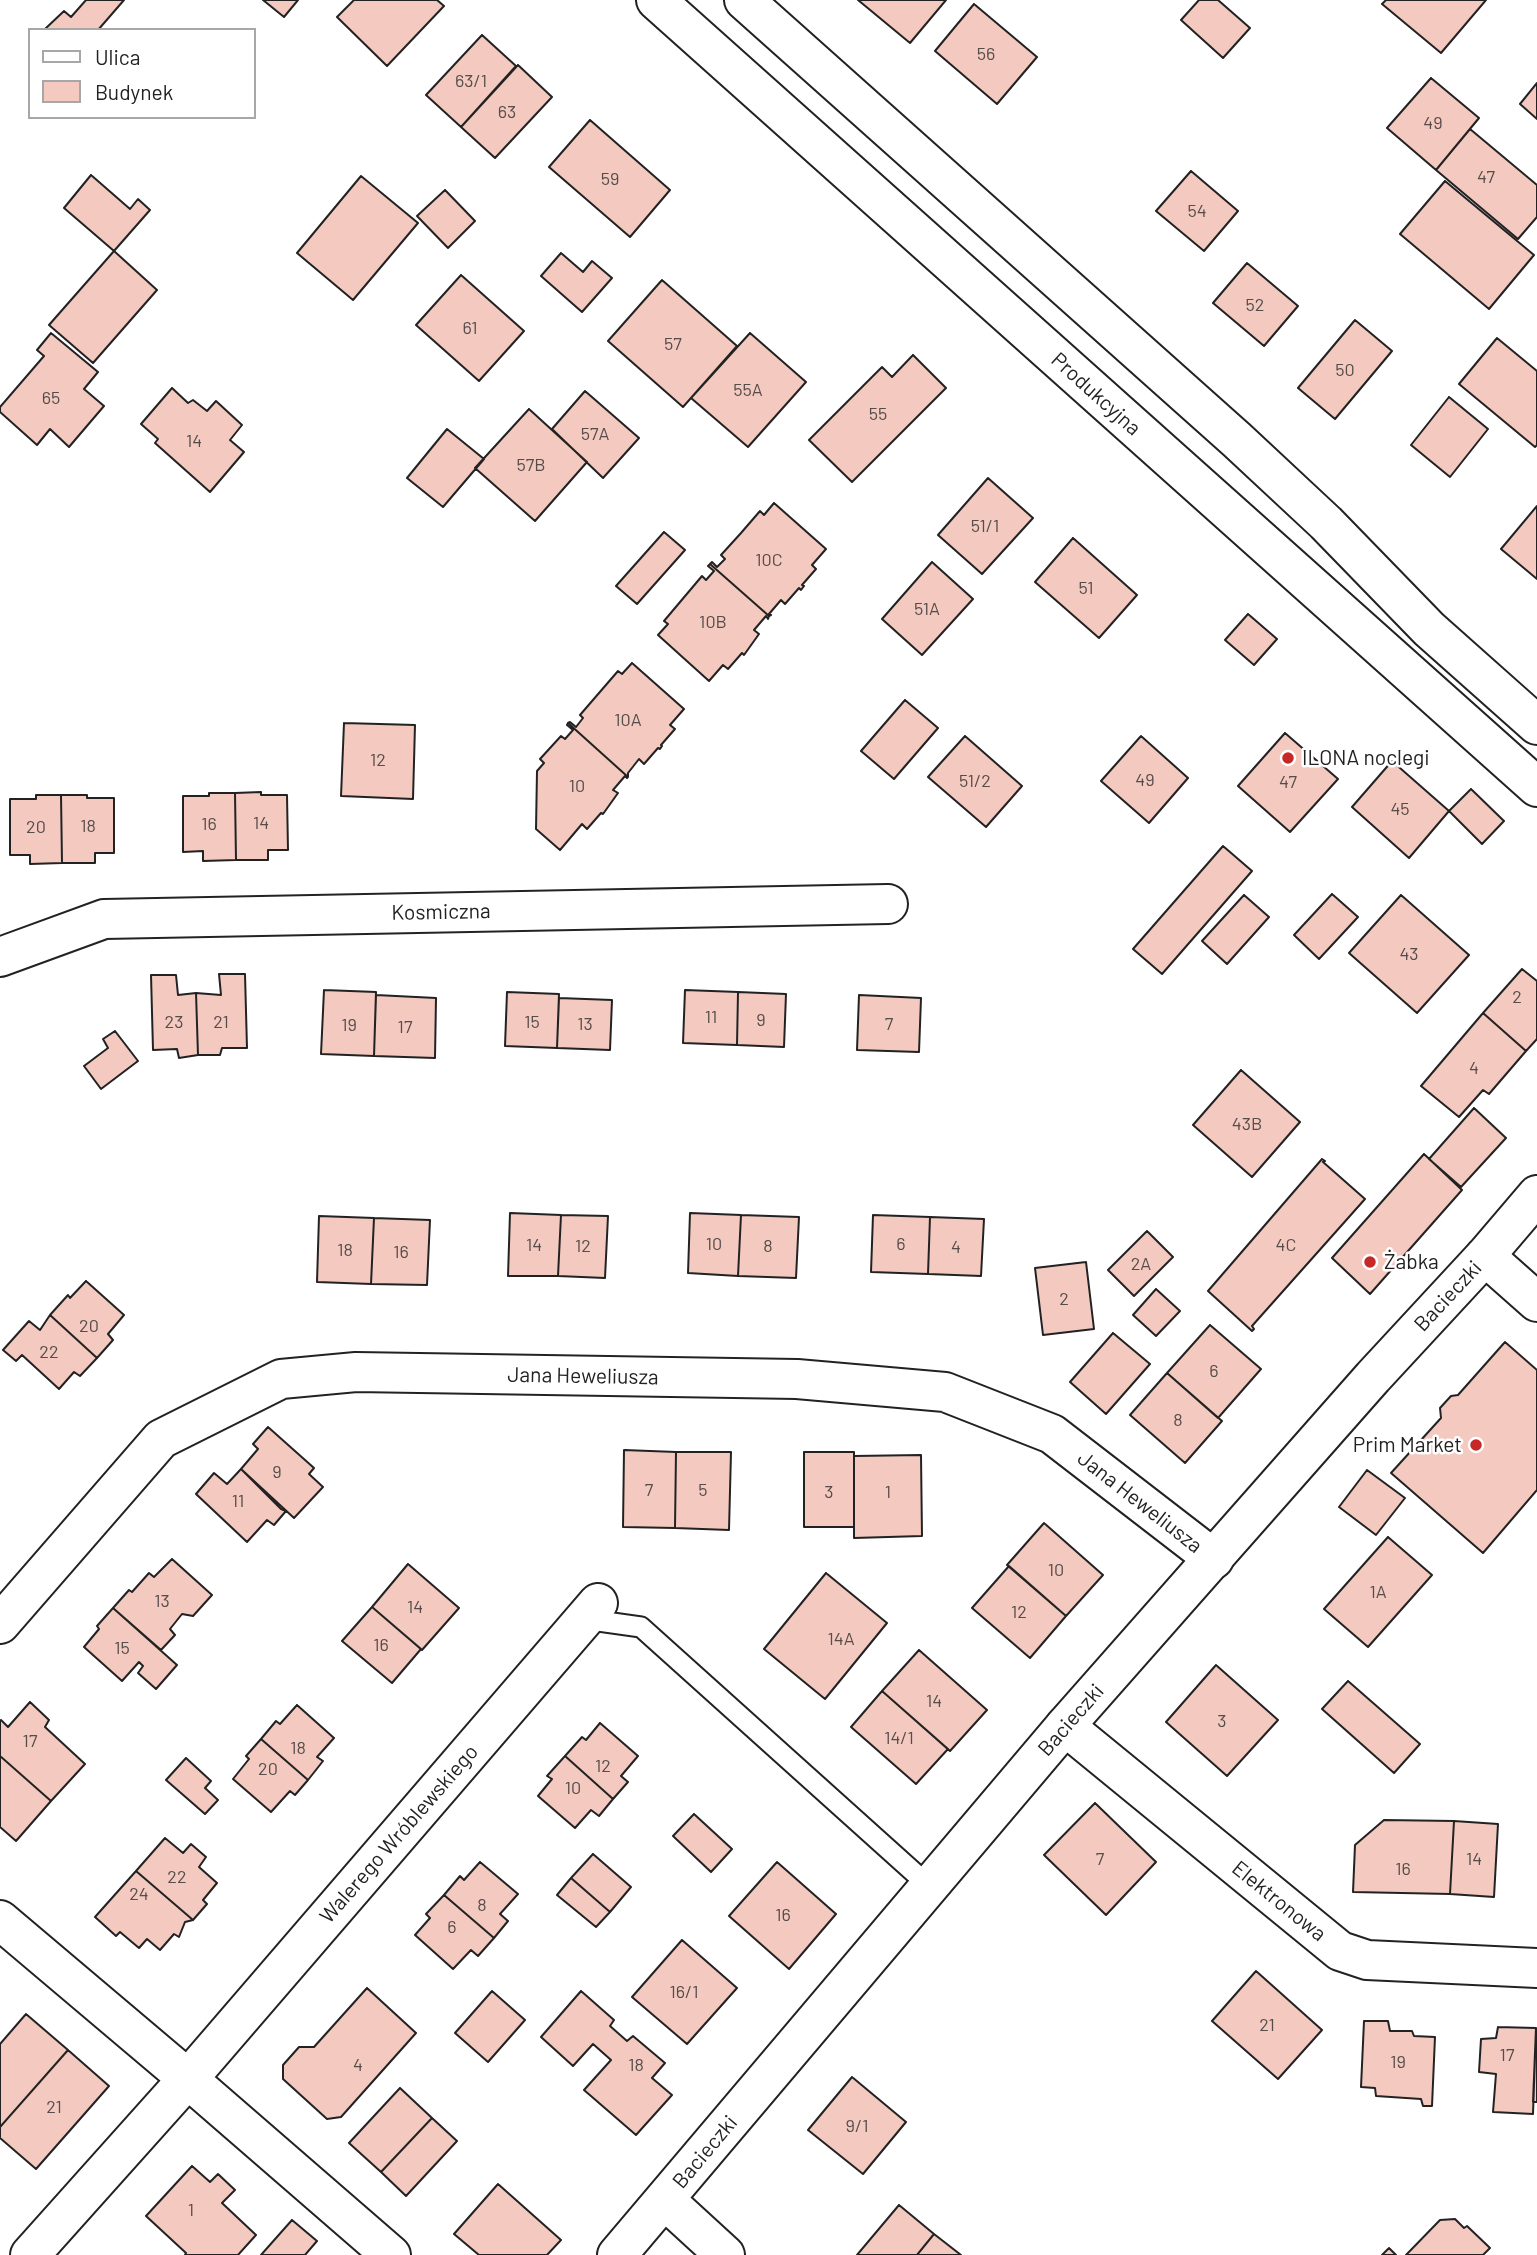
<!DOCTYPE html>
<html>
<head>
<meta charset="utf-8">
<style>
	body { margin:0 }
	#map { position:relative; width:1537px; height:2255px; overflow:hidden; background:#fff; font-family:Barlow,sans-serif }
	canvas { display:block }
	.legend { position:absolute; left:28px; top:28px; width:228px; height:91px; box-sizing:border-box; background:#fff; border:2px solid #a7a7a7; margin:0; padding:9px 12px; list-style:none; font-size:21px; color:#222 }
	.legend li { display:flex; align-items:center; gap:14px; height:35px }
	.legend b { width:35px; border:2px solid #a7a7a7 }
</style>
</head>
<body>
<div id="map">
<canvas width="1537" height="2255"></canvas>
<ul class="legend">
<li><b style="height:9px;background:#fff"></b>Ulica</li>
<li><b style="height:19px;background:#f3c9c0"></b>Budynek</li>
</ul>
</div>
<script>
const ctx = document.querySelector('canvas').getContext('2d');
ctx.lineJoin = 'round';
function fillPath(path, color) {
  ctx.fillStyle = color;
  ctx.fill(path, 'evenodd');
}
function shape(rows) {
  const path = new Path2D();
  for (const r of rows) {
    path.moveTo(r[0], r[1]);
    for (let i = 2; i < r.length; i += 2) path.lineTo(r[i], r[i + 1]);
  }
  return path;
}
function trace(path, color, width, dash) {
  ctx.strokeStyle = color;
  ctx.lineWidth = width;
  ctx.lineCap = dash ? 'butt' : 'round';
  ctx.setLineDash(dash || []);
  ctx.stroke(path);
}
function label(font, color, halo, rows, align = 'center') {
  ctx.font = font + ' Barlow,sans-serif';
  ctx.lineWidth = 5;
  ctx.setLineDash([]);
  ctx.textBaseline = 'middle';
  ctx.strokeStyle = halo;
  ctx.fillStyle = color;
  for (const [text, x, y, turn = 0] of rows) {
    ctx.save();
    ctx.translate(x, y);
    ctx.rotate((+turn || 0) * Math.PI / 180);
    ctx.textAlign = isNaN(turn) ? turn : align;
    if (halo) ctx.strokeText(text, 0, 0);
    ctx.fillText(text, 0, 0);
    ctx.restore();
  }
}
const building = shape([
	[86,0,124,0,98,30,45,29,64,11,71,17,86,0],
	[263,0,298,0,284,17,263,0],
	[354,0,437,0,444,6,387,66,337,17,354,0],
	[858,0,946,0,910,43,858,0],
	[1199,0,1218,0,1250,28,1223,58,1181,20,1199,0],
	[1386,0,1486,0,1441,53,1382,4,1386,0],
	[974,4,1037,57,997,104,935,51,974,4],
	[482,35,516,66,461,127,426,95,482,35],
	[518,65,552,97,495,158,461,127,518,65],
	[1431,78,1479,118,1436,170,1387,128,1431,78],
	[1537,83,1537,119,1520,104,1537,83],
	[590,120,670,190,630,237,549,167,590,120],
	[1470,129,1537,185,1537,217,1518,239,1436,170,1470,129],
	[1191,171,1238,211,1204,251,1156,211,1191,171],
	[91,175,130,209,138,199,150,210,114,251,64,208,91,175],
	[361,176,418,223,353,300,297,253,361,176],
	[1445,181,1534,255,1489,309,1400,234,1445,181],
	[445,190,475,221,448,248,417,216,445,190],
	[114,251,157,290,93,363,49,325,114,251],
	[561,253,583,272,592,261,612,278,582,312,541,276,561,253],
	[1247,263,1298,306,1264,346,1213,303,1247,263],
	[461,275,524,331,479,381,416,325,461,275],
	[662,280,737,346,683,407,608,341,662,280],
	[1355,320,1392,351,1335,419,1298,388,1355,320],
	[51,333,98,372,84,389,104,406,69,447,50,429,37,445,0,412,0,407,44,356,37,350,51,333],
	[750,333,806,382,748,447,691,398,750,333],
	[1497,338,1537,371,1537,445,1535,447,1459,384,1497,338],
	[913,355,946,388,852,482,809,440,882,367,892,377,913,355],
	[172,388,188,403,193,400,207,411,216,401,242,425,230,440,244,452,210,492,155,443,158,439,141,424,172,388],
	[585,391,639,438,603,478,552,429,585,391],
	[1449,397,1488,429,1450,477,1411,445,1449,397],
	[529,409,587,462,535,521,475,468,529,409],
	[447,429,484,459,443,507,407,478,447,429],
	[988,478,1033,518,982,574,938,535,988,478],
	[774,503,826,549,812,565,816,569,802,585,804,586,801,590,799,588,785,604,781,600,769,614,771,615,769,616,710,564,712,562,717,567,725,559,721,555,741,533,760,511,764,515,774,503],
	[1537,506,1537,579,1501,549,1537,506],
	[664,532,685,550,637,604,616,586,664,532],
	[1073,538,1137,595,1099,638,1035,582,1073,538],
	[932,562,973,599,922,655,882,619,932,562],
	[710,564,769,616,768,619,766,616,754,630,759,634,744,655,742,653,728,669,723,665,709,681,658,635,668,624,664,621,702,576,706,580,714,571,708,566,710,564],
	[1248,614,1277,639,1254,665,1225,640,1248,614],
	[632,663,684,709,670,725,675,729,661,745,662,746,660,749,658,748,644,764,639,759,628,773,628,777,568,723,570,722,576,727,583,718,580,715,618,671,622,674,632,663],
	[905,700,938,728,894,779,861,751,905,700],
	[344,723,415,725,413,799,341,796,344,723],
	[568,723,628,777,627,778,625,776,613,790,618,793,603,814,601,813,587,829,582,824,560,850,536,829,537,771,544,763,540,759,561,736,565,739,573,730,567,725,568,723],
	[1285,733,1338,779,1290,832,1238,786,1285,733],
	[965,736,1022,786,986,827,928,777,965,736],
	[1141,736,1188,778,1149,823,1101,781,1141,736],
	[1392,761,1449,811,1409,858,1352,807,1392,761],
	[1471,789,1504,821,1482,844,1449,811,1471,789],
	[261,792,261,795,287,795,288,850,268,850,268,860,236,860,235,793,261,792],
	[209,793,235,793,236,860,203,861,203,851,183,852,183,796,209,796,209,793],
	[36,795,61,795,62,863,30,864,30,855,10,855,10,799,36,799,36,795],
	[61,795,87,795,87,798,114,798,114,853,95,853,95,863,62,863,61,795],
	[1223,846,1252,871,1162,974,1133,949,1223,846],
	[1332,894,1358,917,1319,959,1294,935,1332,894],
	[1244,895,1269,917,1227,964,1202,941,1244,895],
	[1401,895,1469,955,1417,1013,1349,953,1401,895],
	[1522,969,1537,981,1537,1039,1526,1051,1483,1013,1522,969],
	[219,974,245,974,247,1048,222,1048,220,1055,198,1055,196,993,221,995,219,974],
	[151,975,176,975,178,995,196,993,198,1055,179,1058,177,1049,153,1050,151,975],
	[324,990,376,992,374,1056,321,1054,324,990],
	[685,990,738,992,737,1045,683,1043,685,990],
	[507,992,559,994,557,1048,505,1046,507,992],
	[738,992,786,994,784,1047,737,1045,738,992],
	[376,995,436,998,435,1058,374,1056,376,995],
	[859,995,921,998,919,1052,857,1050,859,995],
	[559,998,612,1000,610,1050,557,1048,559,998],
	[1483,1013,1526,1051,1489,1094,1483,1090,1459,1117,1421,1086,1483,1013],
	[115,1031,138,1061,101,1089,84,1066,108,1048,103,1039,115,1031],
	[1241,1070,1300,1122,1252,1177,1193,1125,1241,1070],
	[1474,1108,1506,1138,1461,1187,1429,1159,1474,1108],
	[1424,1154,1462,1190,1370,1294,1332,1258,1424,1154],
	[1322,1159,1325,1161,1323,1162,1365,1199,1252,1326,1254,1329,1252,1331,1208,1291,1322,1159],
	[510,1213,561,1215,558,1276,508,1276,510,1213],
	[690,1213,741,1215,738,1276,688,1273,690,1213],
	[561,1215,608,1216,605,1278,558,1276,561,1215],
	[741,1215,799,1217,796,1278,738,1276,741,1215],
	[873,1215,930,1217,928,1274,871,1272,873,1215],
	[319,1216,374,1218,371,1284,317,1282,319,1216],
	[930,1217,984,1219,981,1276,928,1274,930,1217],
	[374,1218,430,1220,427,1285,371,1284,374,1218],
	[1147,1231,1173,1257,1134,1296,1108,1270,1147,1231],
	[1086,1262,1094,1329,1043,1335,1035,1268,1086,1262],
	[86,1281,124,1315,108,1334,113,1340,97,1358,50,1315,68,1295,70,1298,86,1281],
	[1156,1289,1180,1311,1156,1336,1133,1315,1156,1289],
	[50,1315,97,1358,80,1376,74,1372,59,1389,22,1355,16,1361,3,1350,29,1321,40,1330,50,1315],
	[1210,1325,1261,1369,1218,1418,1167,1373,1210,1325],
	[1113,1333,1150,1364,1106,1414,1070,1382,1113,1333],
	[1505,1342,1537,1370,1537,1490,1483,1553,1391,1473,1441,1418,1440,1408,1451,1396,1458,1395,1505,1342],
	[1167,1373,1222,1421,1185,1463,1130,1415,1167,1373],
	[268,1427,314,1468,309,1474,323,1487,294,1518,241,1469,258,1449,253,1444,268,1427],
	[624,1450,676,1452,675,1528,623,1527,624,1450],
	[676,1452,731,1452,729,1530,675,1528,676,1452],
	[804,1452,854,1452,854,1527,804,1527,804,1452],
	[921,1455,922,1536,854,1538,854,1456,921,1455],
	[241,1469,281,1509,286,1511,274,1525,267,1520,247,1542,196,1494,214,1473,227,1484,241,1469],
	[1367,1470,1405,1498,1376,1535,1339,1507,1367,1470],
	[1044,1523,1103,1575,1066,1616,1007,1565,1044,1523],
	[1388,1537,1432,1575,1368,1647,1324,1609,1388,1537],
	[172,1559,212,1595,193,1616,182,1614,170,1629,175,1635,161,1650,113,1608,129,1590,132,1592,149,1573,154,1577,172,1559],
	[408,1564,459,1608,422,1650,372,1607,408,1564],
	[1009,1566,1066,1616,1030,1658,972,1608,1009,1566],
	[826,1573,887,1623,825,1699,764,1649,826,1573],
	[372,1607,421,1649,392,1683,342,1641,372,1607],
	[113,1608,177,1665,156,1689,138,1673,143,1666,139,1662,122,1681,84,1647,99,1629,97,1626,113,1608],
	[919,1650,987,1710,950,1751,882,1691,919,1650],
	[1216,1665,1278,1720,1227,1776,1166,1722,1216,1665],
	[1348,1681,1420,1744,1394,1773,1322,1709,1348,1681],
	[882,1691,948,1749,916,1784,851,1727,882,1691],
	[30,1702,49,1720,45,1727,85,1764,51,1801,0,1756,0,1721,1,1720,8,1727,30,1702],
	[297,1705,334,1738,317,1757,323,1761,308,1780,261,1739,276,1721,280,1724,297,1705],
	[600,1723,638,1756,621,1776,628,1782,613,1799,565,1756,582,1737,586,1740,600,1723],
	[261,1739,308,1780,295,1795,290,1791,271,1812,233,1779,249,1759,246,1756,261,1739],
	[0,1756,51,1801,16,1841,0,1827,0,1756],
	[565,1756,613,1799,599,1816,591,1810,575,1828,538,1796,552,1779,547,1776,565,1756],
	[186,1758,211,1781,205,1788,218,1800,205,1814,166,1780,186,1758],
	[1095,1803,1156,1862,1106,1915,1044,1855,1095,1803],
	[694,1814,732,1849,711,1872,673,1836,694,1814],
	[1384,1820,1454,1821,1450,1894,1353,1892,1355,1845,1384,1820],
	[1454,1821,1498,1824,1494,1897,1450,1894,1454,1821],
	[165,1838,183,1853,191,1844,206,1857,199,1867,217,1883,203,1900,207,1904,193,1920,136,1871,165,1838],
	[593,1854,631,1887,610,1912,571,1878,593,1854],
	[480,1862,518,1894,500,1914,508,1921,494,1938,444,1895,460,1876,464,1880,480,1862],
	[777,1862,836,1914,789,1969,729,1916,777,1862],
	[136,1871,193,1920,185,1922,179,1937,174,1934,160,1950,147,1939,139,1948,120,1932,116,1936,95,1917,136,1871],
	[571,1878,610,1912,596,1927,557,1895,571,1878],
	[444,1895,494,1938,478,1956,471,1950,453,1969,415,1935,430,1918,426,1914,444,1895],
	[682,1940,737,1988,687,2044,632,1997,682,1940],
	[1256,1971,1322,2030,1278,2079,1212,2021,1256,1971],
	[367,1988,416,2033,341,2117,327,2119,283,2079,283,2065,299,2047,314,2047,367,1988],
	[492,1991,525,2020,488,2062,455,2033,492,1991],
	[581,1991,614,2020,610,2026,627,2041,633,2036,665,2063,652,2078,672,2095,636,2135,584,2090,611,2060,593,2044,573,2066,541,2037,581,1991],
	[26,2014,68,2050,0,2127,0,2044,26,2014],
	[1364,2021,1388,2021,1390,2031,1412,2031,1414,2036,1435,2037,1432,2106,1423,2106,1421,2099,1376,2096,1375,2088,1361,2087,1364,2021],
	[1498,2027,1536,2028,1533,2114,1493,2112,1496,2074,1479,2072,1481,2039,1496,2038,1498,2027],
	[1536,2028,1537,2029,1537,2102,1533,2102,1536,2028],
	[68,2050,109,2086,36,2169,0,2138,0,2127,68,2050],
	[852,2077,906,2122,863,2174,808,2130,852,2077],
	[400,2088,432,2118,381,2172,349,2143,400,2088],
	[432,2118,457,2141,406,2196,381,2172,432,2118],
	[192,2166,210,2182,218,2174,235,2190,222,2203,256,2235,238,2255,185,2255,186,2253,146,2216,192,2166],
	[498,2184,561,2240,547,2255,479,2255,454,2234,498,2184],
	[899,2205,934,2234,917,2255,857,2255,899,2205],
	[1455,2219,1464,2228,1467,2226,1490,2248,1483,2255,1406,2255,1440,2220,1455,2219],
	[292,2220,317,2241,305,2255,261,2255,292,2220],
	[934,2234,961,2255,917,2255,934,2234],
	[1389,2248,1396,2255,1382,2255,1389,2248]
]);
fillPath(building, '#f3c9c0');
trace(building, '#222', 2);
const service = shape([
	[584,1619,641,1627,928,1885]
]);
const minor = shape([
	[0,957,104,919,888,904],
	[1485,1256,1537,1302],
	[0,1624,161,1439,281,1379,356,1372,797,1379,945,1392,1052,1434,1214,1559],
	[1065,1726,1340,1951,1367,1960,1537,1968],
	[0,1920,188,2079,391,2255],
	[665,2200,725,2255],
	[30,2255,200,2065,598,1603]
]);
const tertiary = shape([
	[617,2255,1065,1726,1373,1377,1485,1256,1537,1195]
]);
const secondary = shape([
	[656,0,1537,787],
	[744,0,1237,440,1326,523,1429,629,1537,725]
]);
trace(service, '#222', 23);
trace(minor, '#222', 42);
trace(tertiary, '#222', 42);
trace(secondary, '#222', 42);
trace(service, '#fff', 19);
trace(minor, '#fff', 38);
trace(tertiary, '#fff', 38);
trace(secondary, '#fff', 38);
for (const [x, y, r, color] of [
	[1288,758,7,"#c62828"],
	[1370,1262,7,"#c62828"],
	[1476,1445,7,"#c62828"]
]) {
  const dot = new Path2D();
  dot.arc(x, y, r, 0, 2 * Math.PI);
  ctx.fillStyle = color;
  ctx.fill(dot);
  trace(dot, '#fff', 2.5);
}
label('18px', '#564c4a', null, [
	["56",986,54],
	["63/1",471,81],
	["63",507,112],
	["49",1433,123],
	["47",1486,177],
	["59",610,179],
	["54",1197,211],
	["52",1255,305],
	["61",470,328],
	["57",673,344],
	["50",1345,370],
	["55A",748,390],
	["65",51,398],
	["55",878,414],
	["57A",595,434],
	["14",194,441],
	["57B",531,465],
	["51/1",985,526],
	["10C",769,560],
	["51",1086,588],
	["51A",927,609],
	["10B",713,622],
	["10A",628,720],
	["12",378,760],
	["49",1145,780],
	["51/2",975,781],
	["47",1288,782],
	["10",577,786],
	["45",1400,809],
	["14",261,823],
	["16",209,824],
	["18",88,826],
	["20",36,827],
	["43",1409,954],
	["2",1517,997],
	["11",711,1017],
	["9",761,1020],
	["23",174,1022],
	["21",221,1022],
	["15",532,1022],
	["13",585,1024],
	["7",889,1024],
	["19",349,1025],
	["17",405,1027],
	["4",1474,1068],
	["43B",1247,1124],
	["10",714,1244],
	["6",901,1244],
	["14",534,1245],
	["4C",1286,1245],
	["12",583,1246],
	["8",768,1246],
	["4",956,1247],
	["18",345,1250],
	["16",401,1252],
	["2A",1141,1264],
	["2",1064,1299],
	["20",89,1326],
	["22",49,1352],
	["6",1214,1371],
	["8",1178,1420],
	["9",277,1472],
	["7",649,1490],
	["5",703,1490],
	["3",829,1492],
	["1",888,1492],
	["11",238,1501],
	["10",1056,1570],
	["1A",1378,1592],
	["13",162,1601],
	["14",415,1607],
	["12",1019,1612],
	["14A",841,1639],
	["16",381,1645],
	["15",122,1648],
	["14",934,1701],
	["3",1222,1721],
	["14/1",899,1738],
	["17",30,1741],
	["18",298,1748],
	["12",603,1766],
	["20",268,1769],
	["10",573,1788],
	["7",1100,1859],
	["14",1474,1859],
	["16",1403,1869],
	["22",177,1877],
	["24",139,1894],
	["8",482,1905],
	["16",783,1915],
	["6",452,1927],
	["16/1",684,1992],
	["21",1267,2025],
	["17",1507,2055],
	["19",1398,2062],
	["4",358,2065],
	["18",636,2065],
	["21",54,2107],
	["9/1",857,2126],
	["1",191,2210]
]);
label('21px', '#222', '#fff', [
	["Produkcyjna",1096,394,42],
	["Kosmiczna",441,912,-1],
	["Bacieczki",1448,1296,-47],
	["Jana Heweliusza",583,1376,1],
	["Jana Heweliusza",1140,1502,38],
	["Bacieczki",1071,1720,-49],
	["Walerego Wróblewskiego",399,1834,-49],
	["Elektronowa",1279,1901,39],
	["Bacieczki",705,2152,-50]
]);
label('21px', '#222', '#fff', [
	["ILONA noclegi",1302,758],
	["Żabka",1384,1262],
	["Prim Market",1462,1445,"right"]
], 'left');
</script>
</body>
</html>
